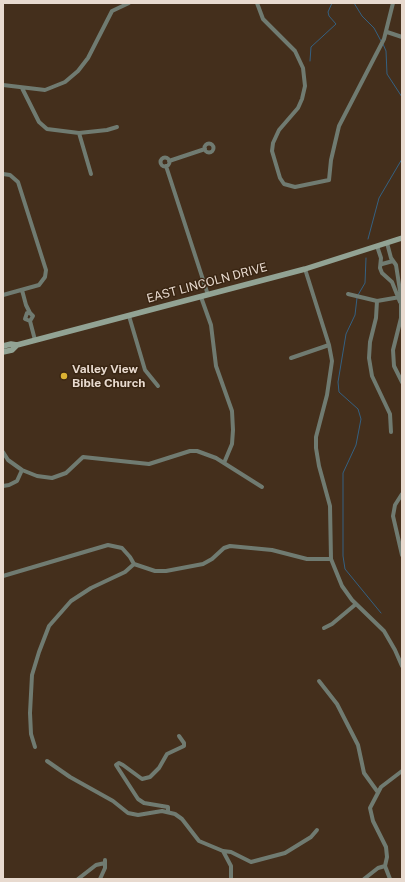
<!DOCTYPE html>
<html>
<head>
<meta charset="utf-8">
<style>
	body { margin:0 }
	#map { position:relative; width:405px; height:882px; overflow:hidden; background:#442f1c; font-family:"Public Sans",sans-serif }
	canvas { display:block }
	.frame { position:absolute; inset:0; border:4px solid #e8dacf; pointer-events:none }
</style>
</head>
<body>
<div id="map">
<canvas width="405" height="882"></canvas>
<div class="frame"></div>
</div>
<script>
const ctx = document.querySelector('canvas').getContext('2d');
ctx.lineJoin = 'round';
function shape(rows) {
  const path = new Path2D();
  for (const r of rows) {
    if (r.length === 3) {
      path.moveTo(r[0] + r[2], r[1]);
      path.arc(r[0], r[1], r[2], 0, 2 * Math.PI);
      continue;
    }
    path.moveTo(r[0], r[1]);
    for (let i = 2; i < r.length; i += 2) path.lineTo(r[i], r[i + 1]);
  }
  return path;
}
function trace(path, color, width, dash) {
  ctx.strokeStyle = color;
  ctx.lineWidth = width;
  ctx.lineCap = dash ? 'butt' : 'round';
  ctx.setLineDash(dash || []);
  ctx.stroke(path);
}
function label(font, color, halo, rows, align = 'center') {
  ctx.font = font + ' "Public Sans",sans-serif';
  ctx.lineWidth = 3;
  ctx.setLineDash([]);
  ctx.textBaseline = 'middle';
  ctx.strokeStyle = halo;
  ctx.fillStyle = color;
  for (const [text, x, y, turn = 0] of rows) {
    ctx.save();
    ctx.translate(x, y);
    ctx.rotate((+turn || 0) * Math.PI / 180);
    ctx.textAlign = isNaN(turn) ? turn : align;
    if (halo) ctx.strokeText(text, 0, 0);
    ctx.fillText(text, 0, 0);
    ctx.restore();
  }
}
trace(shape([
	[354,3,362,16,374,28,381,41],
	[383,44,386,51,387,74,402,97],
	[310,61,311,47,336,24,329,16,328,12,332,3],
	[368,239,379,198,402,159],
	[358,295,365,283,366,258],
	[357,298,355,315,346,334,338,382,339,392,358,409,361,419,356,445,343,473,343,556,345,569,381,613]
]), '#356182', 1);
trace(shape([
	[257,3,263,19,295,51,303,68,305,86,302,99,298,108,279,130,273,143,272,151,280,178,284,184,295,187,329,180,331,160,339,126,384,39,393,3],
	[387,32,402,37],
	[3,85,45,90,65,82,78,71,88,58,112,11,129,3],
	[22,88,39,122,47,129,79,133,107,130,117,127],
	[79,133,91,174],
	[209,148,4.5],
	[165,162,4.5],
	[169,161,205,149],
	[166,166,208,295],
	[3,174,10,175,18,182,46,270,45,277,39,285,3,295],
	[387,243,391,258,396,265,401,297,401,318,393,350,394,366,402,382],
	[377,246,381,258,380,268,382,273,392,282,400,302],
	[382,264,393,261],
	[305,269,329,345,332,361,327,395,316,437,316,448,319,466,330,506,331,559,342,586,352,600,384,631,395,650,402,666],
	[22,290,26,305,30,313],
	[348,294,377,301,400,297],
	[201,297,211,325,216,366,232,411,233,430,232,444,224,463],
	[377,301,376,318,370,342,369,358,372,376,390,414,391,432],
	[129,316,145,370,158,386],
	[30,321,25,319,27,313,30,313,33,316,30,321,35,340],
	[291,358,329,345],
	[3,452,8,460,22,470,37,476,52,478,66,473,83,457,149,464,190,451,197,451,216,458,262,487],
	[3,486,9,485,17,481,22,470],
	[402,494,395,505,393,516,402,555],
	[134,564,155,571,166,571,203,564,212,559,224,548,230,546,272,550,307,559,331,559],
	[3,576,108,545,122,548,130,557,134,564],
	[324,628,332,624,356,604],
	[319,681,337,704,358,745,364,773,377,791],
	[35,747,31,734,30,713,32,675,39,652,49,626,71,601,91,588,125,572,134,564],
	[47,761,70,777,113,801,128,813,138,815,162,811,175,814,182,819,199,841,223,851,231,852,251,862,285,853,311,837,317,830],
	[168,811,168,807,144,803,138,799,116,765,119,763,123,765,142,779,150,777,159,768,167,754,184,746,184,743,179,736],
	[223,851,231,866,231,879],
	[78,879,96,865,105,863],
	[100,879,105,868,105,860],
	[364,879,378,868,385,866],
	[390,879,385,866,387,857,386,847,373,821,370,808,381,787,402,771]
]), '#707b71', 4);
trace(shape([
	[3,346,11,344,17,345,305,269,402,238],
	[3,352,12,350,17,345]
]), '#92a394', 5.5);
for (const [x, y, r, color] of [
	[64,376,4,"#dbb233"]
]) {
  const dot = new Path2D();
  dot.arc(x, y, r, 0, 2 * Math.PI);
  ctx.fillStyle = color;
  ctx.fill(dot);
  trace(dot, '#392512', 1.5);
}
label('12px', '#e8dacf', '#392512', [
	["EAST LINCOLN DRIVE",207,283,-15]
]);
label('bold 12px', '#e8dacf', '#392512', [
	["Valley View",72,369],
	["Bible Church",72,383]
], 'left');
</script>
</body>
</html>
